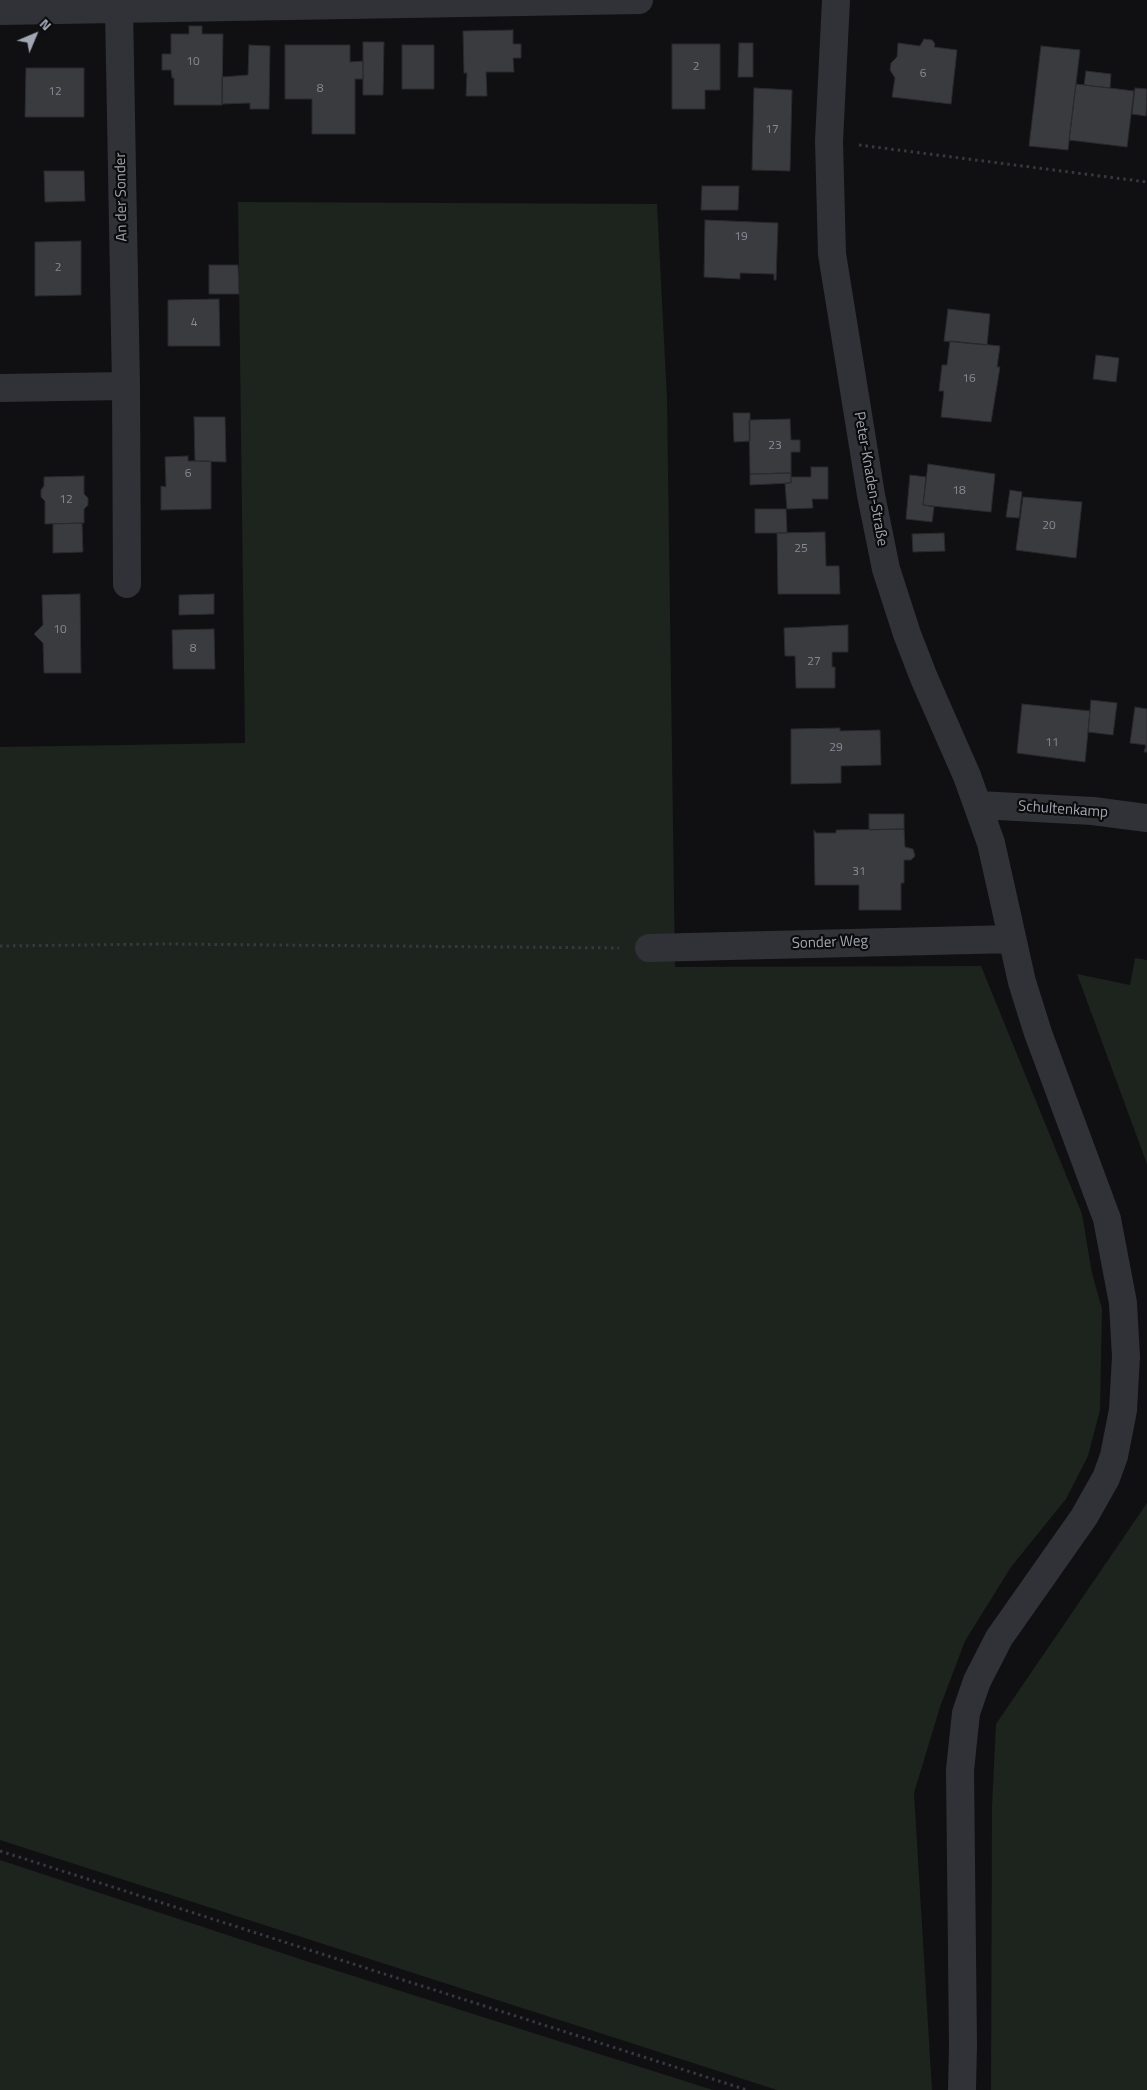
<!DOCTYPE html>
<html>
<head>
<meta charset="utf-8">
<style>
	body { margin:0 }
	#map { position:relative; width:1147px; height:2090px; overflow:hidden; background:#101012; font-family:"Titillium Web",sans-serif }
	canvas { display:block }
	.north { position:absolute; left:10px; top:10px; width:50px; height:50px; -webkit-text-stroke:4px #0b0b0c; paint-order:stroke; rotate:45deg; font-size:14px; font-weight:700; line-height:20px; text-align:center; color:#a0a6b3 }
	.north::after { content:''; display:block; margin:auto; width:18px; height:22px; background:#a0a6b3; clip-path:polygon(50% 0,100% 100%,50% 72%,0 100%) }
</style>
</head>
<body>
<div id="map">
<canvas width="1147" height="2090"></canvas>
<div class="north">N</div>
</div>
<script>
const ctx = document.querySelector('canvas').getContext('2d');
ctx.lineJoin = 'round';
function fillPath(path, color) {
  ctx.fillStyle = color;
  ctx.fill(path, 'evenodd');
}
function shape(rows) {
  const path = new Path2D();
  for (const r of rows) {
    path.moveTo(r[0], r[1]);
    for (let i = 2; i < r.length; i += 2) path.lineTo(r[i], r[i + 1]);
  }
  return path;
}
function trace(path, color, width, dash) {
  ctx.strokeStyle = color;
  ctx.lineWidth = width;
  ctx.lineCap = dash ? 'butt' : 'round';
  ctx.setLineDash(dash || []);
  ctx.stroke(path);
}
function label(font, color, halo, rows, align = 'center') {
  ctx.font = font + ' "Titillium Web",sans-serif';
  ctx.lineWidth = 4.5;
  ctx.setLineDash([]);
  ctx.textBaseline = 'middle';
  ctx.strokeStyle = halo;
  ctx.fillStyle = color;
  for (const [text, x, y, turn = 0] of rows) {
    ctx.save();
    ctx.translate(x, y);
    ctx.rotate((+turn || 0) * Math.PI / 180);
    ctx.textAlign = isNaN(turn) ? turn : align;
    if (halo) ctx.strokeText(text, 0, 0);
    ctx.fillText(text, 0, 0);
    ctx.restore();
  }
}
fillPath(shape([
	[238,202,657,204,667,399,675,967,981,966,1082,1214,1092,1273,1102,1309,1100,1410,1088,1456,1066,1499,1011,1567,965,1641,940,1707,914,1793,932,2090,777,2090,0,1840,0,747,245,743],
	[1135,958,1147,960,1147,1164,1077,974,1130,985],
	[1147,1503,1147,2090,991,2090,992,1806,996,1724],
	[0,1860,306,1961,713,2090,0,2090]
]), '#1c241d');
const building = shape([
	[189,26,202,26,202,34,223,34,222,105,174,105,174,78,172,78,171,70,162,70,162,54,171,54,171,34,189,34,189,26],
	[513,30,513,44,521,44,521,58,513,58,514,72,486,72,487,96,466,96,467,73,464,73,463,31,513,30],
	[924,39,932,40,935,44,934,47,957,50,951,104,892,97,895,78,890,70,891,63,897,57,898,43,920,46,924,39],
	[363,42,384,42,383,95,363,95,363,42],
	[739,43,753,43,753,77,738,77,739,43],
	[672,44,720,44,720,90,705,90,705,109,672,109,672,44],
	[249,45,270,46,269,109,250,109,250,103,222,104,222,77,248,75,249,45],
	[285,45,350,45,350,62,363,61,363,79,355,79,355,134,312,134,312,99,285,99,285,45],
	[402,45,434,45,434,89,402,89,402,45],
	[1041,46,1080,50,1068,150,1029,146,1041,46],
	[26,68,84,68,84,117,25,117,26,68],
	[1086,71,1111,74,1110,88,1084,85,1086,71],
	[1076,84,1134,91,1127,147,1069,140,1076,84],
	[754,88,792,90,790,171,752,170,754,88],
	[1135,88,1147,89,1146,116,1132,114,1135,88],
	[44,171,84,171,85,201,45,202,44,171],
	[702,186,739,186,738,210,701,210,702,186],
	[705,220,778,223,776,280,774,280,774,274,740,273,740,279,704,277,705,220],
	[81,241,81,295,35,296,35,242,81,241],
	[209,265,238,265,239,294,209,294,209,265],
	[219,299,220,346,168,346,168,300,219,299],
	[948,309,990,314,987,345,944,341,948,309],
	[950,341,1000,346,997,367,1000,367,991,422,941,417,944,391,939,391,942,365,947,365,950,341],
	[1096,355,1119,358,1116,382,1093,379,1096,355],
	[733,413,750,413,750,441,734,442,733,413],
	[194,417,225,417,226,462,195,461,194,417],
	[790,419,791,440,800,440,800,452,791,452,791,473,750,474,749,420,790,419],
	[188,456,188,461,211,461,211,509,161,510,161,486,166,487,165,457,188,456],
	[928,464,995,474,991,512,923,505,928,464],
	[811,467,828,467,828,499,812,499,813,508,787,509,785,483,791,483,791,477,811,477,811,467],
	[791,473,791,483,750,485,750,474,791,473],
	[910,475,926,477,923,505,934,507,932,522,906,519,910,475],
	[84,476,84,494,88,498,88,505,84,509,84,523,45,524,45,501,41,497,41,490,44,486,44,477,84,476],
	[1010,490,1022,492,1019,518,1006,517,1010,490],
	[1023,497,1082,502,1076,558,1016,550,1023,497],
	[755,509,786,509,787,533,755,533,755,509],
	[82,523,83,552,53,553,53,524,82,523],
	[825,532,826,566,839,566,840,594,778,594,777,533,825,532],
	[944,533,945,551,913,552,912,534,944,533],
	[80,594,81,673,44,673,43,643,34,634,43,625,42,595,80,594],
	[214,594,214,614,179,615,179,595,214,594],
	[848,625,848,652,832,652,832,667,835,667,835,688,796,688,795,656,785,656,784,628,848,625],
	[214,629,215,669,173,669,172,630,214,629],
	[1091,700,1117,703,1113,735,1088,732,1091,700],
	[1022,704,1090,711,1085,762,1017,753,1022,704],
	[1135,707,1147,709,1147,752,1144,752,1146,745,1130,743,1135,707],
	[840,728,840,731,880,730,881,765,841,766,841,783,791,784,791,729,840,728],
	[869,814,904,814,904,829,869,830,869,814],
	[904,829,905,847,913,849,915,856,911,860,904,860,904,883,901,883,901,910,859,910,859,885,815,885,814,830,816,833,836,833,836,830,904,829]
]);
fillPath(building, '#3a3b3f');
trace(building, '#2a2a2e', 1);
trace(shape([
	[859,145,1147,182],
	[0,946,164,944,619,948],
	[0,1851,747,2090]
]), '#37393e', 3, [2.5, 4]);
trace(shape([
	[836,0,829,141,832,254,871,495,886,569,907,634,924,678,967,776,991,843,1022,982,1038,1033,1107,1219,1123,1303,1126,1357,1123,1410,1114,1456,1106,1478,1084,1517,999,1638,977,1681,966,1713,960,1770,963,2045,962,2090],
	[119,9,126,386,127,584],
	[0,11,639,0],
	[0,388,126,386],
	[978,805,1093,811,1147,818],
	[649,948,1012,939]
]), '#313237', 28);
label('12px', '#868b96', null, [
	["10",193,62],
	["2",696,67],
	["6",923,74],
	["8",320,89],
	["12",55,92],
	["17",772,130],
	["19",741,237],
	["2",58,268],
	["4",194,323],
	["16",969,379],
	["23",775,446],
	["6",188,474],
	["18",959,491],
	["12",66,500],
	["20",1049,526],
	["25",801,549],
	["10",60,630],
	["8",193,649],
	["27",814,662],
	["11",1052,743],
	["29",836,748],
	["31",859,872]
]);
label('15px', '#a0a6b3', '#0b0b0c', [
	["An der Sonder",122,197,-91],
	["Peter-Knaden-Straße",870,479,80],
	["Schultenkamp",1063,810,4],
	["Sonder Weg",830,943,-2]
]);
</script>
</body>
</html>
